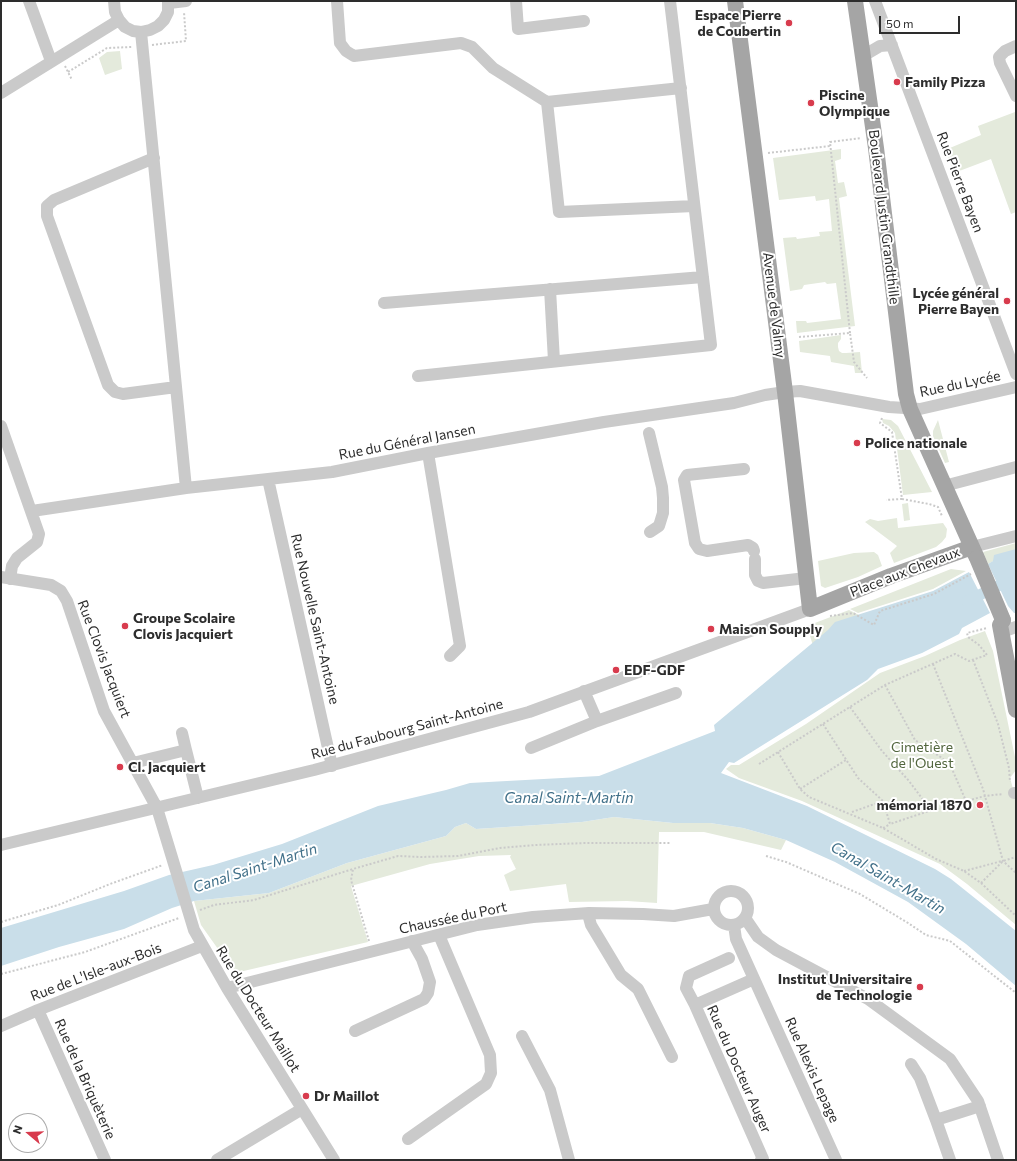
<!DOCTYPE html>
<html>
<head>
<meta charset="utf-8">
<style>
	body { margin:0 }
	#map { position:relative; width:1017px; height:1161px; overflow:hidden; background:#fff; font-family:Commissioner,sans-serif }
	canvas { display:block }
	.frame { position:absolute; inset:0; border:2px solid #2d2d2d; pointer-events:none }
	.north { position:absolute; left:8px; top:1113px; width:40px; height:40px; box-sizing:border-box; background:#fff; border:1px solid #ababab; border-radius:50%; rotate:289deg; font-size:11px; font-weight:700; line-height:16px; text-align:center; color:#2d2d2d }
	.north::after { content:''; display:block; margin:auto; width:14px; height:18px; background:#d83b4d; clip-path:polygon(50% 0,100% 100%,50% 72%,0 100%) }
	.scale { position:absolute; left:879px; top:16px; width:81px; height:18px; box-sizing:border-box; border:2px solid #2d2d2d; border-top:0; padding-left:5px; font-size:12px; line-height:14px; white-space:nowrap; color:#2d2d2d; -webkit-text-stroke:3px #fff; paint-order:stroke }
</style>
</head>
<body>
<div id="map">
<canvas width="1017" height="1161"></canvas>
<div class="frame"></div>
<div class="north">N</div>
<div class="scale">50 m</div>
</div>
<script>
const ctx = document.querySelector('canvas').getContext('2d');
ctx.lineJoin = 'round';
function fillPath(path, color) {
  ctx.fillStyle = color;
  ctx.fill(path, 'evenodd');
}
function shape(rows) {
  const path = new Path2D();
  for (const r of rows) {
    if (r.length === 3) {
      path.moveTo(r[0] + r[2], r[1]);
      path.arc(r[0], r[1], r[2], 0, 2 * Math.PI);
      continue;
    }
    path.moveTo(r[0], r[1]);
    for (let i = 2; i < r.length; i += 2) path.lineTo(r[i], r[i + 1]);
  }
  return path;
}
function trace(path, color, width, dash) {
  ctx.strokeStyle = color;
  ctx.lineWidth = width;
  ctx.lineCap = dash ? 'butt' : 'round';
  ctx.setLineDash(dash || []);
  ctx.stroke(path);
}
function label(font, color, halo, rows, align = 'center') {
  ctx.font = font + ' Commissioner,sans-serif';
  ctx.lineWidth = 4;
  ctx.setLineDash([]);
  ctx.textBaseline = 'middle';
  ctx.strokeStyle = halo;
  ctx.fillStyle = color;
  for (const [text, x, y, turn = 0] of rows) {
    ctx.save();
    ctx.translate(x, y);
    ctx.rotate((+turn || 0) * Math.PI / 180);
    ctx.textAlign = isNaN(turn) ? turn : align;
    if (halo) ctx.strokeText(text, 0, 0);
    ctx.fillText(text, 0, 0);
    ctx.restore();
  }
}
fillPath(shape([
	[120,51,122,69,105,75,99,58,107,52],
	[1015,112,1016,212,1011,214,991,159,954,173,945,150,981,135,978,126],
	[841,149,841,159,835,161,838,183,844,182,847,196,839,198,855,326,797,333,796,321,806,321,807,323,841,319,836,283,827,284,825,282,804,285,802,289,790,291,783,238,796,237,797,239,820,236,819,232,832,231,829,199,816,201,815,196,779,200,773,158],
	[841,335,841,339,838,343,838,347,839,351,842,353,846,353,860,352,862,373,855,373,854,366,831,362,830,356,800,352,799,341],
	[882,419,891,420,898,426,932,492,903,495,895,433,889,426,883,423],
	[938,420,949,462,945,463,933,436,933,431],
	[908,503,910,520,904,521,902,504],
	[897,518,898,528,943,523,947,529,946,537,942,542,936,547,894,563,890,553,897,546,865,522,870,519,878,521],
	[1016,543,1016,549,988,564,983,552],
	[874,552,878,555,882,566,858,577,825,588,821,586,818,561,854,553],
	[951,569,966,571,933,589,858,613,850,609],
	[849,610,857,614,871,626,814,649,807,626],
	[985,631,993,651,1016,762,1016,770,1010,778,1016,799,1016,925,967,884,940,864,802,801,739,778,726,769,731,765,739,765,806,724,880,673,925,656,960,640],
	[614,817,673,823,710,823,743,828,786,840,781,850,704,832,659,832,657,903,627,901,569,902,566,884,510,891,504,875,516,869,510,857,511,855,479,856,430,864,351,886,368,942,235,973,201,925,194,901,269,893,347,863,446,836,455,827,466,823,476,829,582,822]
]), '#e4eadc');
fillPath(shape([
	[1016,549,1016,613,1014,613,1008,606,988,564,993,561,994,555],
	[969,572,990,613,962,628,959,634,922,653,878,669,867,680,734,763,729,762,721,773,807,806,935,869,951,879,1016,931,1016,986,966,944,908,902,835,862,786,840,743,828,710,823,673,823,614,817,582,822,476,829,466,823,455,827,446,836,347,863,269,893,194,901,172,908,124,929,59,947,1,966,1,928,124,891,169,875,213,865,282,844,378,806,446,790,470,783,599,776,715,731,714,725,828,630,835,622,933,591]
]), '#c9dee9');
trace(shape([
	[967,601,1000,585,1016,581]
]), '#c9dee9', 11);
trace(shape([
	[152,45,186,41,184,12],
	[65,66,72,80],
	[68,72,107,48,132,47],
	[768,153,830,146],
	[850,333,830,142,861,138],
	[799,337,850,333,854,362,867,378],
	[882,418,880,423,892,432,902,499,886,500],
	[902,499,929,504,938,507,942,516],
	[830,616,853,613,874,625,880,611,934,594,971,574],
	[973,660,998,724,1009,768,1010,782],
	[933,664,983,789,1003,861,1016,873],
	[885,685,915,740,942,758,952,769,966,801],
	[850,707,882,751,909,781,927,805,929,811],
	[823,724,858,778,883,801,890,824,929,811,966,801,985,796,1003,794],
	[778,752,800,789,809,797,883,828,936,859,964,871,981,883,1016,916],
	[759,764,885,685,955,654,969,661,987,655,979,645,968,637,967,633,987,628],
	[800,789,846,760],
	[852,812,883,801],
	[883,828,890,824],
	[766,856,786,862,860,894,908,923,926,935,950,941,1016,993],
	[964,871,1002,861],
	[981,883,1003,861,1016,857],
	[200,910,214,905,254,900,353,869],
	[1,922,58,905,110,884,163,865],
	[369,941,351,880,353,869,398,856,421,857,458,856,500,848,535,845,585,843,671,843],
	[1,974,85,952,179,918]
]), '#cacaca', 2, [2, 2]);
trace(shape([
	[29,1,51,61],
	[114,1,115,12,119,20,125,27,133,31,141,32,150,30,158,26,164,20,168,12,168,1],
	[337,1,340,43,346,51,354,56,461,43,472,47,493,68,547,102],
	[516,1,518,29,584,21],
	[875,1,1016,374],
	[169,3,186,1],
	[141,32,186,488],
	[1016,46,1005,51,999,57,1000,63,1016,96],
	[863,56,880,46,892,45],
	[681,88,547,102,559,212,694,206],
	[1,93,119,20],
	[154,158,54,200,47,206,47,216,108,385,115,392,123,394,176,387],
	[550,289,554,361],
	[384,303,703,277],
	[418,376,711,345,670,1],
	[1,426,39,534,37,542,17,558,12,566,10,579],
	[649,433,662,487,663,498,663,513,659,526,650,532],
	[428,453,460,646,450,656],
	[744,469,687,475,684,480,695,543,699,549,707,551,748,545,753,548,754,551],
	[268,479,332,766],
	[944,486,1016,467],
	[32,511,186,488,332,472,428,453,604,422,734,403,765,395,785,392,800,391,889,407,920,409,1016,387],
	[972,547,1016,536],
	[755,559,755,575,758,581,763,583,806,578],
	[1,577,51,585,61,591,67,601,104,711,157,808,194,930,227,988,334,1160],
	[1002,632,1016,627],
	[597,721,676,693],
	[182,733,186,750],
	[531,748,597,721,584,691],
	[133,763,186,750,198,798],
	[1014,793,1016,793],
	[1,845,314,770,529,712,810,609],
	[731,908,17],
	[588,914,591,925,621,975,638,989,672,1057],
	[745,918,758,937,776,950,868,999,950,1059,978,1101,998,1160],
	[734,925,736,939,836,1160],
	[754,979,695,1005,763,1159,761,1160],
	[227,988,477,925,533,917,589,913,643,914,674,916,713,909],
	[695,1005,686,988,689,976,729,958],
	[38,1010,105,1160],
	[1,1026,38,1010,202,946],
	[355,1031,424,999,428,993,430,982,422,959,412,941],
	[522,1036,550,1090,569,1160],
	[911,1064,920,1078,936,1120,980,1106],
	[936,1120,950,1160],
	[408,1139,486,1084,491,1073,490,1055,439,935],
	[217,1160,302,1109]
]), '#cacaca', 12);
trace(shape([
	[735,1,785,392,810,609,891,576,972,547],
	[855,1,876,148,906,394,910,409,976,556],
	[1003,620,1000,625,1016,710]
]), '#a5a5a5', 16);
trace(shape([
	[977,558,1003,620]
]), '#a5a5a5', 16);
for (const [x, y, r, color] of [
	[789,23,4,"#d83b4d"],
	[897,82,4,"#d83b4d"],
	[811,103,4,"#d83b4d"],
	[1007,301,4,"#d83b4d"],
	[857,443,4,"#d83b4d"],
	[125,626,4,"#d83b4d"],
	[711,629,4,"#d83b4d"],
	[616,670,4,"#d83b4d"],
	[120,767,4,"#d83b4d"],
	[980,805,4,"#d83b4d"],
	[920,987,4,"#d83b4d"],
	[306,1096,4,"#d83b4d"]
]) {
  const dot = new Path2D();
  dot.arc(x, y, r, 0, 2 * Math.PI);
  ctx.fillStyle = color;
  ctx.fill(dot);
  trace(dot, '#fff', 1.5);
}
label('bold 14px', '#2d2d2d', '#fff', [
	["Espace Pierre",781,15,"right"],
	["de Coubertin",781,31,"right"],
	["Family Pizza",905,82],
	["Piscine",819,95],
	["Olympique",819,111],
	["Lycée général",999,293,"right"],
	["Pierre Bayen",999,309,"right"],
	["Police nationale",865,443],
	["Groupe Scolaire",133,618],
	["Clovis Jacquiert",133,634],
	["Maison Soupply",719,629],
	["EDF-GDF",624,670],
	["Cl. Jacquiert",128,767],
	["mémorial 1870",972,805,"right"],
	["Institut Universitaire",912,979,"right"],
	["de Technologie",912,995,"right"],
	["Dr Maillot",314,1096]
], 'left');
label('14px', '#2d2d2d', '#fff', [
	["Rue Pierre Bayen",960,182,69],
	["Boulevard Justin Grandthille",884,217,83],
	["Avenue de Valmy",774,305,83],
	["Rue du Lycée",960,384,-12],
	["Rue du Général Jansen",407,442,-11],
	["Place aux Chevaux",905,572,-21],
	["Rue Nouvelle Saint-Antoine",315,619,77],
	["Rue Clovis Jacquiert",104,659,69],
	["Rue du Faubourg Saint-Antoine",407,729,-15],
	["Chaussée du Port",453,918,-12],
	["Rue de L'Isle-aux-Bois",96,972,-21],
	["Rue du Docteur Maillot",258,1009,58],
	["Rue du Docteur Auger",739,1069,66],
	["Rue Alexis Lepage",812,1070,66],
	["Rue de la Briquèterie",85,1079,66]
]);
label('14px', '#52663e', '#fff', [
	["Cimetière",922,747],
	["de l'Ouest",922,763]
]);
label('italic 15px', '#417089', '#fff', [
	["Canal Saint-Martin",569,798],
	["Canal Saint-Martin",255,868,-18],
	["Canal Saint-Martin",888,878,30]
]);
</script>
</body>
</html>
